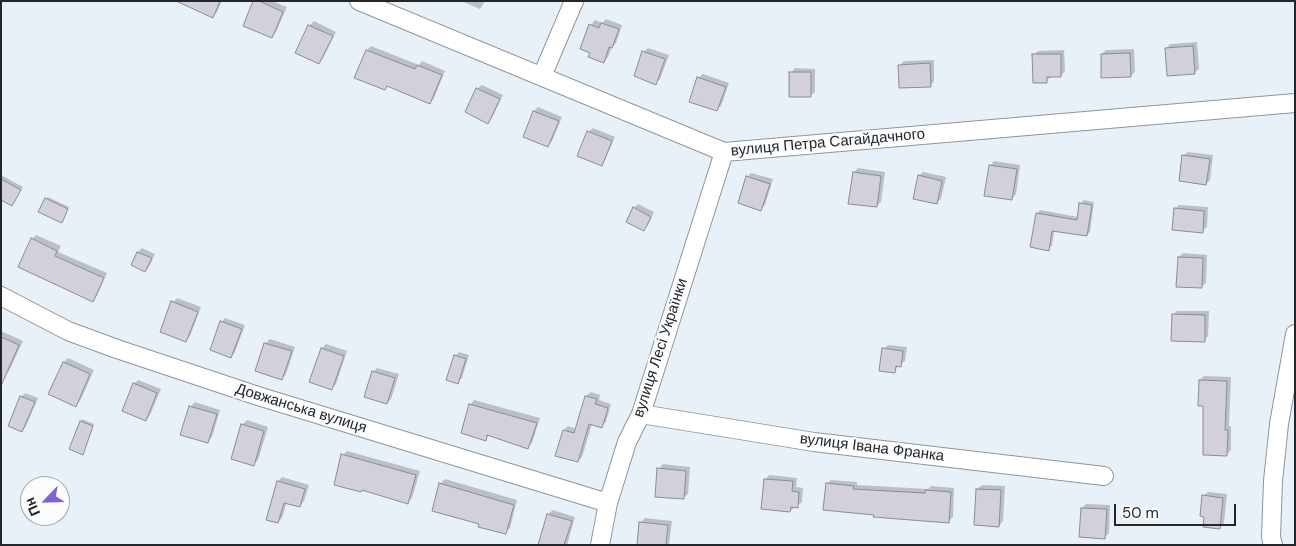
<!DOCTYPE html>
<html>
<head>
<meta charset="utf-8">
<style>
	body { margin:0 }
	#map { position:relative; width:1296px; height:546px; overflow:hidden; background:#e8f0f8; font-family:"DM Sans",sans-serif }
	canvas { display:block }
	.frame { position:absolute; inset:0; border:2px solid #24272a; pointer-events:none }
	.north { position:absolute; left:20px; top:476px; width:50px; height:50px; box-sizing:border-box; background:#fbfcfe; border:1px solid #a5a7a9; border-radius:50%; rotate:246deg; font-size:14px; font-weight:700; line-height:20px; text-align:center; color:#24272a }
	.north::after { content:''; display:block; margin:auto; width:18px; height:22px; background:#835ed9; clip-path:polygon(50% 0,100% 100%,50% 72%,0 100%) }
	.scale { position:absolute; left:1114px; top:504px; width:122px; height:22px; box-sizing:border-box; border:2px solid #24272a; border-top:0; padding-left:6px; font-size:15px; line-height:18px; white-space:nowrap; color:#24272a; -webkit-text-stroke:4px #fbfcfe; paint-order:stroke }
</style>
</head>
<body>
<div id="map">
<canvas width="1296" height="546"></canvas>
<div class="frame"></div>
<div class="north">Пн</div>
<div class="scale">50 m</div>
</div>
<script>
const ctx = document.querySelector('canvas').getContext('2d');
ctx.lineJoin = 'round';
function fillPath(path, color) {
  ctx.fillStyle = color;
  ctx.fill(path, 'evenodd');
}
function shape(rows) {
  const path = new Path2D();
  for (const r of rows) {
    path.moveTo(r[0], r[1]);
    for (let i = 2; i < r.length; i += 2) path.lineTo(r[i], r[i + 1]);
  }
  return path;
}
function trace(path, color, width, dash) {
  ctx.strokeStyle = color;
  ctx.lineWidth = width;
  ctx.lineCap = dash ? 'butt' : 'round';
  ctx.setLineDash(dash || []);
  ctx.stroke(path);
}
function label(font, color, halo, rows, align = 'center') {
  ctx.font = font + ' "DM Sans",sans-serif';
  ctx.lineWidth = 4.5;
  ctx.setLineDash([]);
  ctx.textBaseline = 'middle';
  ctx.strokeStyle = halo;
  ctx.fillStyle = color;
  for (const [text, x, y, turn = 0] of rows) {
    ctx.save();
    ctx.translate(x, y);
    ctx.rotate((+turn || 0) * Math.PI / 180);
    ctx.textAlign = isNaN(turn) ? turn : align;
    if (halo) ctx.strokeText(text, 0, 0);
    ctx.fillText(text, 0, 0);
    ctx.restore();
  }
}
fillPath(shape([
	[192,1,222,1,217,12,213,16],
	[255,1,272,1,287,7,276,32,272,37],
	[461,1,485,1,480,9],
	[606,19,622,25,616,43,612,47,608,57,603,62,592,52,591,25,595,20,602,23],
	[314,21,336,32,323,58,319,63,297,52,310,25],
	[1197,42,1199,69,1194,73,1166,49,1170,44],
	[371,46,419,65,422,61,445,71,434,98,430,103,388,85,385,89,367,50],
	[648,48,669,55,660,79,656,83,644,52],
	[1134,49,1135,72,1130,76,1102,54,1106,50],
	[1064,50,1065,71,1061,76,1051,77,1046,81,1033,55,1038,51],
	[934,60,934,81,930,86,900,65,904,61],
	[795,68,815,69,815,92,810,96,791,73],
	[703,74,729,83,721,106,717,110,698,78],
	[482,85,503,95,492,118,488,122,477,89],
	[538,107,562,117,552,141,548,146,534,111],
	[593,128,615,137,605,160,601,165,588,132],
	[1188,152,1213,155,1210,180,1206,184,1183,156],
	[994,161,1020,165,1016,194,1012,199,990,166],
	[858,168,885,172,881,202,876,206,854,172],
	[923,172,946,177,941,199,936,203,919,176],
	[751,173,773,179,765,205,761,209,747,177],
	[1,175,23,187,12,205,1,199],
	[48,197,69,207,63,219,46,199],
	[1084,200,1094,202,1090,232,1087,235,1054,231,1052,246,1048,249,1037,214,1040,210,1078,217,1080,204],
	[638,204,654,212,648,225,643,229,634,208],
	[1179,205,1208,207,1207,227,1202,231,1175,209],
	[36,235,61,246,58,252,107,273,97,296,93,300,32,239],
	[142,248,155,254,149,267,145,271,132,265,138,252],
	[1183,253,1207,255,1206,283,1201,287,1179,257],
	[177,298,201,307,190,336,186,341,173,302],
	[1177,311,1209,311,1208,336,1204,341,1173,315],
	[225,318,245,325,235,352,231,357,221,322],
	[1,331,23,341,9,371,5,375,1,373],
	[270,339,295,347,286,374,282,379,257,370,266,343],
	[326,344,347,351,336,384,332,388,322,348],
	[888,345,907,347,905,361,899,365,894,372,883,349],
	[459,352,469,355,462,378,457,382,455,356],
	[68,358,94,370,80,401,76,405,64,362],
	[377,368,399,374,391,399,387,403,373,372],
	[1204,376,1231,377,1229,426,1231,426,1231,450,1227,454,1205,405,1200,380],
	[138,380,161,389,150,415,146,419,134,384],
	[591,392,600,395,599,400,611,404,606,422,601,426,592,424,582,457,578,461,564,430,568,426,577,429,586,396],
	[25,393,38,398,26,426,22,431,21,397],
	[474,400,540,418,532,443,527,447,490,435,485,439,470,405],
	[195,402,220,410,212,437,207,442,190,407],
	[82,419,94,424,82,453,81,421],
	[247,420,268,427,258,460,254,464,242,425],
	[347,451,420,471,412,498,407,502,362,488,343,455],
	[663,464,690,467,688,494,683,498,659,469],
	[769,475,797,478,796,487,803,488,802,502,790,511,765,480],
	[282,477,309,485,304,501,300,506,287,502,282,518,278,522,267,519,278,481],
	[445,479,517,500,510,528,505,533,480,523,440,484],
	[831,480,857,482,857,485,928,489,931,486,954,488,953,517,948,522,875,514,827,484],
	[982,485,1005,486,1003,521,999,526,977,489],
	[1208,492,1227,494,1224,523,1219,528,1205,516,1203,496],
	[1086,504,1110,505,1109,533,1104,538,1082,508],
	[553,510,575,517,567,545,539,545,548,514],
	[645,518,672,521,669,545,638,545,641,522]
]), '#0003');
const building = shape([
	[176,1,220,1,213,18,176,1],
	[253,1,259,1,283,12,272,38,243,26,253,1],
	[601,23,619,29,612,48,609,47,604,63,588,57,590,53,580,49,589,24,599,28,601,23],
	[308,25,333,36,319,64,295,53,308,25],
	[1193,46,1195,74,1167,76,1165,48,1193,46],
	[366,50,415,69,417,65,442,75,430,104,387,86,385,90,354,78,366,50],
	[642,51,665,59,656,85,634,76,642,51],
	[1130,53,1131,77,1101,78,1101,54,1130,53],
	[1032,54,1061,54,1061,77,1047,77,1047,83,1033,83,1032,54],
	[930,63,931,87,899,88,898,65,930,63],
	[789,72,811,72,811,97,789,97,789,72],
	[697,77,726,87,717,111,689,102,697,77],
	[476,88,500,99,488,124,465,112,476,88],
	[533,111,559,121,548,147,523,137,533,111],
	[587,131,612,141,602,166,577,156,587,131],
	[1182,155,1210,159,1206,185,1179,181,1182,155],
	[989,165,1017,169,1012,200,984,196,989,165],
	[853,172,881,176,877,207,848,204,853,172],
	[918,175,942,181,937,204,913,199,918,175],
	[746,176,770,184,761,211,738,203,746,176],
	[1,179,21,190,12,206,1,200,1,179],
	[45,198,68,209,62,223,38,212,45,198],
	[1079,203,1092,205,1087,236,1052,231,1049,251,1030,247,1036,213,1077,220,1079,203],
	[633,207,651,217,644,231,626,222,633,207],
	[1174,208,1204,211,1203,233,1172,230,1174,208],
	[31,238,57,251,55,256,104,278,93,302,18,267,31,238],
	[137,252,152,258,145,272,131,265,137,252],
	[1178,257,1203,258,1202,288,1176,287,1178,257],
	[171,301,198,312,186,342,160,332,171,301],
	[1172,314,1205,315,1205,342,1171,341,1172,314],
	[220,321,242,329,231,358,210,350,220,321],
	[1,337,19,345,1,386,1,337],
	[264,343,292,351,282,380,255,371,264,343],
	[321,348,344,356,332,390,309,382,321,348],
	[882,348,903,351,901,367,896,366,895,373,879,371,882,348],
	[454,355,466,359,458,384,446,380,454,355],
	[63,362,90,374,76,407,48,394,63,362],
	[372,371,395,378,387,404,364,397,372,371],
	[1199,380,1227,381,1225,430,1228,430,1227,456,1203,455,1203,406,1198,406,1199,380],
	[133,383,157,393,146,421,122,411,133,383],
	[20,396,35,402,22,432,8,426,20,396],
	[585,396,597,399,595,404,608,408,602,428,589,424,578,462,555,456,563,430,574,433,585,396],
	[469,404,537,423,528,449,487,435,486,441,461,433,469,404],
	[189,406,217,414,208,443,180,435,189,406],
	[80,421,93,426,83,455,69,449,80,421],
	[241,424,264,431,254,466,231,459,241,424],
	[341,454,416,475,408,504,362,490,361,492,334,485,341,454],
	[657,468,686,471,684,499,655,497,657,468],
	[764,479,793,481,792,491,799,492,798,508,791,507,790,512,761,509,764,479],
	[277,481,305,489,300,507,284,503,278,523,266,520,277,481],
	[439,483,514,505,506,534,478,527,479,524,432,511,439,483],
	[826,483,854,486,853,489,925,493,925,490,951,492,949,523,873,517,874,515,823,510,826,483],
	[976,489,1001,490,999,527,974,525,976,489],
	[1202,495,1223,498,1220,529,1203,527,1204,517,1200,516,1202,495],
	[1081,508,1107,509,1105,539,1079,537,1081,508],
	[547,514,572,521,564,545,538,545,547,514],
	[639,522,668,525,666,545,637,545,639,522]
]);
fillPath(building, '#d2d0da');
trace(building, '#8c8b94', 1);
const street = shape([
	[359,1,724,152,1295,103],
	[542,76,574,1],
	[1,296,68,331,117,349,258,396,608,503],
	[641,414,814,442,1104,476],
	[600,545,608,503,627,442,641,414,724,152],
	[1273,545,1271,537,1273,481,1279,424,1295,334]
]);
trace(street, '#8e959d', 20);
trace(street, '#fff', 18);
label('15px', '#24272a', '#fbfcfe', [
	["вулиця Петра Сагайдачного",828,143,-5],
	["вулиця Лесі Українки",661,348,-72],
	["Довжанська вулиця",301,409,17],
	["вулиця Івана Франка",872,448,7]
]);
</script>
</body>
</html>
